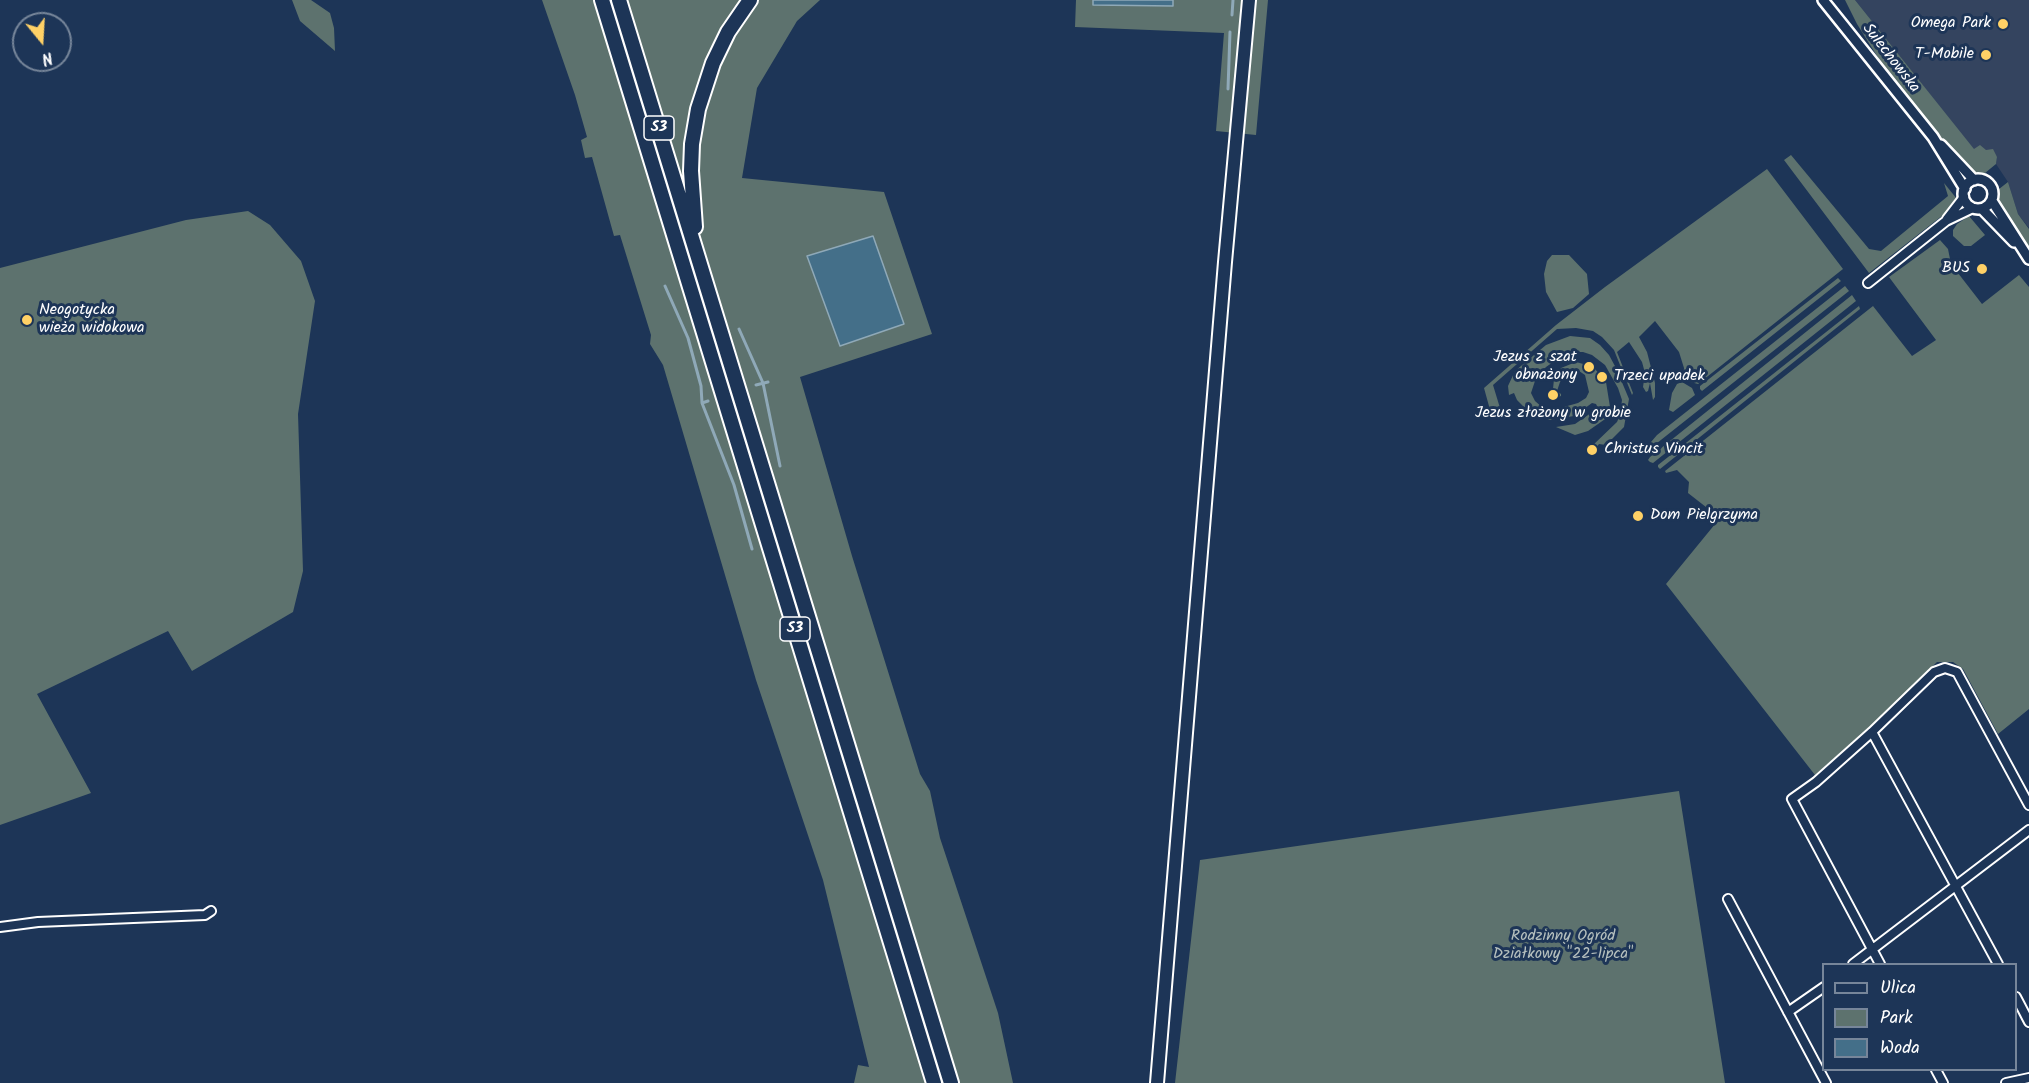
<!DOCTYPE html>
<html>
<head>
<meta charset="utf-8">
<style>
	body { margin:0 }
	#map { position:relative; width:2029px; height:1083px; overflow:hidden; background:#1d3557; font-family:Kalam,sans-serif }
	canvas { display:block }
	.legend { position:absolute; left:1822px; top:963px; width:195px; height:108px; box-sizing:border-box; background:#1d3557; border:2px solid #77869a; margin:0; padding:8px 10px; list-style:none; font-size:18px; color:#fff }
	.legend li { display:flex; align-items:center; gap:12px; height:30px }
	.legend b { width:30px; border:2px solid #77869a }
	.north { position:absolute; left:12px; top:12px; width:60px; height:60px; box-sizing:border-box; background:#1d3557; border:2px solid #77869a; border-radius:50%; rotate:162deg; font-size:16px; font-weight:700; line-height:24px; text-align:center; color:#fff }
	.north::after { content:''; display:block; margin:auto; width:21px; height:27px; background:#ffd166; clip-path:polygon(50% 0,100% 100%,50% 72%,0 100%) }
</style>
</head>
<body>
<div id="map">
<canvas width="2029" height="1083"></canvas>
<ul class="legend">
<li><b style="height:8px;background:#1d3557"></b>Ulica</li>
<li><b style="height:16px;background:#5d726e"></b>Park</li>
<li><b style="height:16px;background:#446f89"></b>Woda</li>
</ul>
<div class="north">N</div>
</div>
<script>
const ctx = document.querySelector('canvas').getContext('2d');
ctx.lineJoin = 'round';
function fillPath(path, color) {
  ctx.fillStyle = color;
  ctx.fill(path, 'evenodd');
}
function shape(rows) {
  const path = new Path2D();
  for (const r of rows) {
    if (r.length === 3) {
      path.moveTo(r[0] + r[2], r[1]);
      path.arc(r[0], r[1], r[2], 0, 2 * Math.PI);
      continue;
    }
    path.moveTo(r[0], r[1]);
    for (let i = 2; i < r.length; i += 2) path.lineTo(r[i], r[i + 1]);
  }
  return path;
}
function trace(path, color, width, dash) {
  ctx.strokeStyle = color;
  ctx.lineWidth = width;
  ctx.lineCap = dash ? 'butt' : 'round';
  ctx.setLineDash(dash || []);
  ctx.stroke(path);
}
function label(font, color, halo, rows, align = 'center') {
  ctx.font = font + ' Kalam,sans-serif';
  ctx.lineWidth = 6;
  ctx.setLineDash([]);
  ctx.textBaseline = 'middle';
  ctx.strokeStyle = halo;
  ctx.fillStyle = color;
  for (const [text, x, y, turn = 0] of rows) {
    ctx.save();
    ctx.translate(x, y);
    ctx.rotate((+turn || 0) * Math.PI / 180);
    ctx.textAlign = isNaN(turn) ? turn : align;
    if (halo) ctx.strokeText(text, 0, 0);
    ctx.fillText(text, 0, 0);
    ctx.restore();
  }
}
fillPath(shape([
	[1855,0,2029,0,2029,228,2018,214,2008,182,1996,164,1997,157,1986,150,1974,150]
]), '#34445f');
fillPath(shape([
	[292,0,311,0,330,13,334,28,335,51,300,21],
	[542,0,820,0,797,21,757,88,742,178,884,192,932,334,800,377,852,556,920,774,930,791,940,838,998,1013,1013,1083,854,1083,858,1065,869,1067,823,880,756,680,663,365,650,344,651,335,620,235,614,236,592,157,585,158,581,140,587,137,575,95],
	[1076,0,1268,0,1256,135,1216,131,1224,33,1075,27],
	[1845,0,1855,0,1974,149,1980,145,1986,150,1993,149,1997,157,1996,164,1985,173,1973,173,1936,132,1887,72,1857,24],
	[1791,155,1869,249,1881,251,1948,196,1944,183,1957,199,1947,212,1869,273,1784,160],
	[1767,169,1843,269,1698,384,1683,380,1684,368,1679,352,1655,321,1639,337,1647,352,1655,383,1655,397,1653,400,1650,383,1648,391,1646,392,1643,387,1645,373,1642,362,1629,342,1617,352,1633,393,1632,395,1614,350,1602,337,1593,331,1576,328,1557,329,1493,385,1500,408,1492,417,1484,388,1556,325,1605,287],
	[2008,182,2018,214,2029,229,2029,248,1997,203,1999,189],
	[248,211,270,225,301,261,315,301,298,414,303,571,293,612,192,671,168,631,37,694,91,793,0,825,0,268,186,220],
	[1969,216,1985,235,1971,246,1964,246,1953,236,1953,230,1957,224],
	[1940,240,1948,249,1951,264,1982,304,2019,275,2029,287,2029,709,1998,734,1963,669,1953,662,1937,662,1871,726,1815,775,1666,584,1720,518,1688,493,1689,482,1677,470,1666,473,1665,471,1873,306,1912,356,1936,340,1889,277],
	[1552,255,1569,255,1587,274,1589,294,1573,308,1557,312,1546,292,1544,274,1547,261],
	[1838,278,1841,281,1702,391,1700,389,1700,386],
	[1845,286,1849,291,1647,451,1645,449,1657,435],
	[1852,295,1856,301,1653,463,1650,462,1648,460,1650,457],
	[1859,306,1860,309,1660,469,1658,467,1658,465],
	[1570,336,1590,338,1600,345,1609,355,1616,368,1629,399,1624,427,1606,445,1599,444,1596,448,1592,446,1617,422,1620,415,1622,400,1618,388,1605,365,1592,355,1583,352,1568,352,1559,358,1546,367,1536,378,1531,393,1535,401,1543,408,1553,410,1578,403,1586,398,1589,392,1585,375,1579,371,1569,372,1560,382,1557,391,1561,394,1561,396,1552,399,1554,379,1561,368,1576,362,1587,365,1595,369,1606,382,1610,407,1608,417,1588,431,1575,435,1556,427,1575,424,1591,413,1597,406,1596,404,1592,403,1574,416,1549,420,1527,410,1517,400,1514,393,1509,395,1508,386,1515,371,1546,345],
	[1682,382,1692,388,1695,395,1673,412,1669,410,1672,393,1677,384],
	[1679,791,1725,1083,1175,1083,1200,860]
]), '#5d726e');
const water = shape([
	[1093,0,1173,0,1173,6,1093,5,1093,0],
	[873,236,904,324,840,346,807,256,873,236]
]);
fillPath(water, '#446f89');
trace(water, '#8fa9b8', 1.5);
trace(shape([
	[1232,15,1233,0],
	[1228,89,1230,32],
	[665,286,688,338,701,386,702,403,708,401],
	[739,329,763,383,780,466],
	[756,385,768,382],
	[702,403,734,485,752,549]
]), '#8fa9b8', 3);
const minor = shape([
	[1947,219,1964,197],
	[1868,283,1946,221,1973,208],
	[1872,732,1998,964],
	[1728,899,1826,1083],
	[0,927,38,922,205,915,211,911],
	[1853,964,2029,830],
	[1880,964,1792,799,1816,782,1872,732,1934,672,1945,668,1957,672,2029,805],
	[2016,997,2029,1022],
	[1788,1012,1824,987],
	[1936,1070,1943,1083],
	[2006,1083,2029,1078]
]);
const tertiary = shape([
	[1823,0,1933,137,1965,189],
	[1941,145,1974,180],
	[1978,194,15],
	[1992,201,2029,259],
	[1982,209,2014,242]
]);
const primary = shape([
	[1157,1083,1225,262,1249,0]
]);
const motorway = shape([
	[602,0,934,1083],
	[619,0,951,1083],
	[695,227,691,171,692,144,698,109,713,63,728,32,750,0]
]);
trace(minor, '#fff', 12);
trace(tertiary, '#fff', 14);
trace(primary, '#fff', 16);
trace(motorway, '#fff', 18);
trace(minor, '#1d3557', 8);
trace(tertiary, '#1d3557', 9);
trace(primary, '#1d3557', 12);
trace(motorway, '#1d3557', 14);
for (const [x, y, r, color] of [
	[2003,24,6,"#ffd166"],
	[1986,55,6,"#ffd166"],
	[1982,269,6,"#ffd166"],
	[27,320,6,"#ffd166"],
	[1589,367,6,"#ffd166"],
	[1602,377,6,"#ffd166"],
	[1553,395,6,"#ffd166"],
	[1592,450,6,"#ffd166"],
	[1638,516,6,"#ffd166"]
]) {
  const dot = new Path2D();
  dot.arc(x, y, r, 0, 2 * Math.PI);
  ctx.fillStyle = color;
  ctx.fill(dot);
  trace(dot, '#1d3557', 2);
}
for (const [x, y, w] of [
	[659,128,30],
	[795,629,30]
]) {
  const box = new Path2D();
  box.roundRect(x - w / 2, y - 12, w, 24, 4.5);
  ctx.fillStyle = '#1d3557';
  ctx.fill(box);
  trace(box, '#fff', 1.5);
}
label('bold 15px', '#fff', null, [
	["S3",659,128],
	["S3",795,629]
]);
label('16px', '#fff', '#1d3557', [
	["Omega Park",1991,24],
	["T-Mobile",1974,55],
	["BUS",1970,269],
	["Neogotycka",39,311,"left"],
	["wieża widokowa",39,329,"left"],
	["Jezus z szat",1577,358],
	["obnażony",1577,376],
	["Trzeci upadek",1614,377,"left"],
	["Jezus złożony w grobie",1553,414,"center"],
	["Christus Vincit",1604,450,"left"],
	["Dom Pielgrzyma",1650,516,"left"]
], 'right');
label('16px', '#fff', '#1d3557', [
	["Sulechowska",1890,59,52]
]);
label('16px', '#b6c0be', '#1d3557', [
	["Rodzinny Ogród",1563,937],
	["Działkowy \"22-lipca\"",1563,955]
]);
</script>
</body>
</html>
